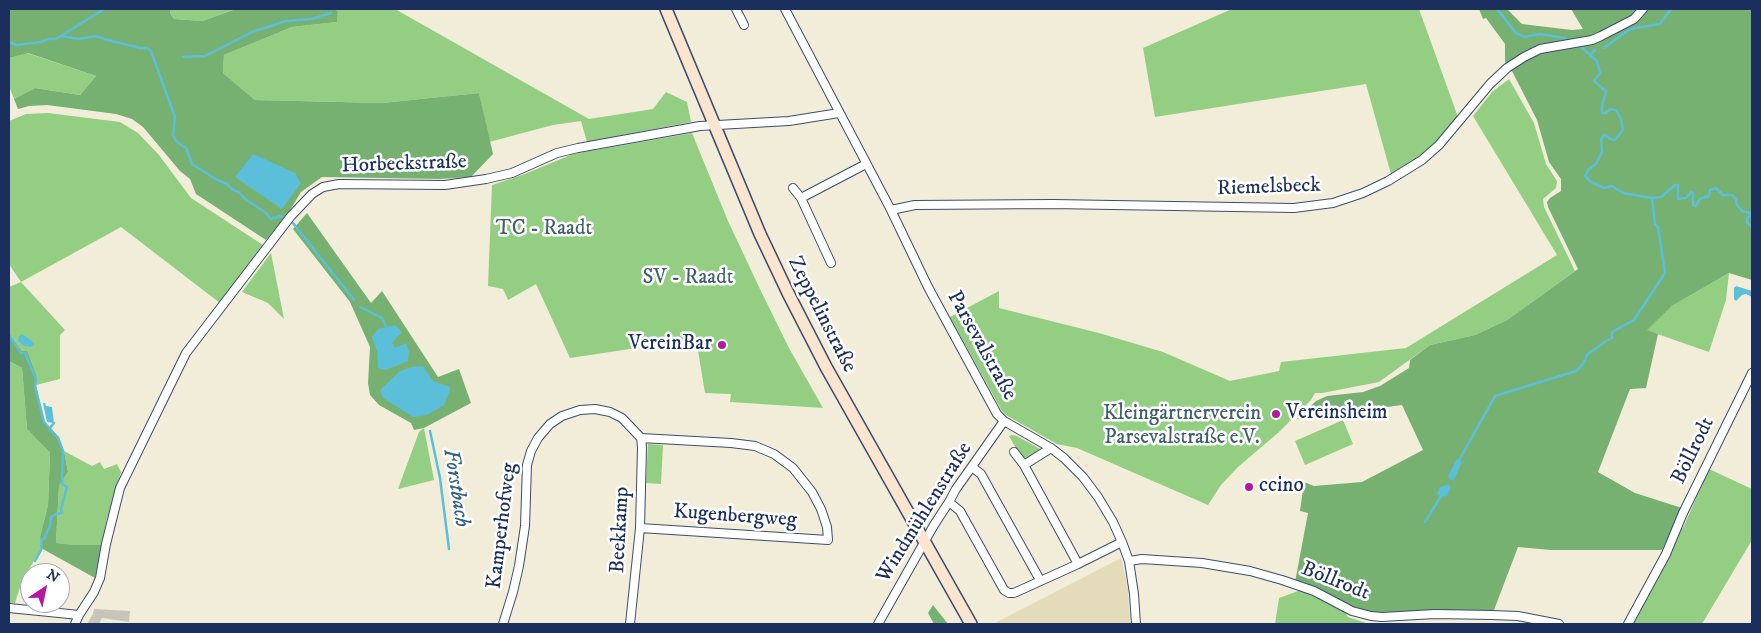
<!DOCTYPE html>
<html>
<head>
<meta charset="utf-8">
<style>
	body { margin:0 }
	#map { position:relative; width:1761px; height:633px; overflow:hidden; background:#f1edd9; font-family:"IM FELL DW Pica",serif }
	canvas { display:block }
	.frame { position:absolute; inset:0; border:10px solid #1b2f5e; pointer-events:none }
	.north { position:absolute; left:20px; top:563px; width:50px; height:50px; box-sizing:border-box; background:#fff; border:1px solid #a4acbf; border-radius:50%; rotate:34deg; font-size:14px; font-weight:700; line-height:20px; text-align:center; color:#1b2f5e }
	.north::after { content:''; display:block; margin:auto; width:18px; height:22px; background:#b5179e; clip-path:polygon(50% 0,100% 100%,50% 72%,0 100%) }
</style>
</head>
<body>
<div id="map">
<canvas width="1761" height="633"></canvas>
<div class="frame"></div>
<div class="north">N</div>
</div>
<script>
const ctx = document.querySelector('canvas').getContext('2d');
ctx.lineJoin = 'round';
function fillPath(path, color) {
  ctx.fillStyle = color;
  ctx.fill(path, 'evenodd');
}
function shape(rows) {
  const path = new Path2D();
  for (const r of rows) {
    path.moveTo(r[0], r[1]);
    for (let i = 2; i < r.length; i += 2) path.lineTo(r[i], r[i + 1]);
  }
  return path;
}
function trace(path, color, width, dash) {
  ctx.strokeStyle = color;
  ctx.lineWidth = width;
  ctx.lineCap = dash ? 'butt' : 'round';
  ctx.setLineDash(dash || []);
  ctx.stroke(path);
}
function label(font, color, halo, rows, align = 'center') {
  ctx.font = font + ' "IM FELL DW Pica",serif';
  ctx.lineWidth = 5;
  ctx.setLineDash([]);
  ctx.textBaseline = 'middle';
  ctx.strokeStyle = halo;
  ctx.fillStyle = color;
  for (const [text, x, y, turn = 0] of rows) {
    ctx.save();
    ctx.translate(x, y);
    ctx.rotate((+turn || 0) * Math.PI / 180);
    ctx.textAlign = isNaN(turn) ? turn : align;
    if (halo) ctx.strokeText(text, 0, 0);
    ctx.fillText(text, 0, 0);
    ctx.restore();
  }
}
fillPath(shape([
	[1121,558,1128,589,1130,624,993,624]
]), '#e3dbba');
fillPath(shape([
	[94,609,130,611,129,622,102,618,99,624,87,624,93,614]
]), '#c6c5b8');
fillPath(shape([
	[171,9,236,9,202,21,174,19,170,13],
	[335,9,395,9,589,119,653,109,666,92,687,102,691,122,587,142,581,121,553,125,489,142,479,93,382,103,255,100,223,73,224,55,292,27,337,22,338,11],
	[1232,9,1419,9,1458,117,1438,143,1392,178,1366,84,1155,117,1143,48],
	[27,53,96,76,80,95,35,88,14,99,9,86,9,58],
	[1509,79,1534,123,1546,164,1557,181,1556,188,1543,199,1544,207,1575,271,1507,320,1475,335,1430,345,1379,382,1322,393,1315,393,1311,400,1279,432,1238,467,1221,485,1208,505,1077,448,1057,444,1006,415,1002,411,950,317,999,291,999,308,1099,333,1163,352,1230,381,1279,371,1281,362,1406,348,1557,255,1473,116,1492,92],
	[48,113,120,122,138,133,159,155,191,198,263,245,220,303,121,227,21,282,65,330,60,335,60,379,36,385,37,378,22,351,9,333,9,287,21,282,9,264,9,121,26,114],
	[692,133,728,221,759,287,789,348,823,408,730,402,731,394,705,393,696,339,570,358,536,284,508,300,503,289,488,286,492,185,525,174,573,154],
	[271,253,284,319,268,303,242,292],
	[1729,273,1726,300,1709,352,1646,330,1672,306],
	[9,361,22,368,27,429,50,453,48,505,40,537,41,548,21,584,15,603,9,603],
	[1343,420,1353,444,1305,465,1295,441],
	[424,428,434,480,398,489,419,432],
	[1012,435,1017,436,1040,449,1039,451,1027,459,1022,459,1009,436],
	[648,444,663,445,661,484,646,483],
	[64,451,92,466,100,462,104,469,117,464,121,472,106,522,102,545,77,545,56,543,59,484,68,472],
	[1709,469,1752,489,1752,540,1702,624,1632,624,1674,543,1680,528,1683,528],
	[1301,590,1344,610,1348,617,1369,624,1275,624,1279,598]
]), '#94ce83');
fillPath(shape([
	[9,9,171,9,170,13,174,19,202,21,236,9,335,9,338,11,337,22,292,27,224,55,223,73,255,100,382,103,479,93,493,154,471,177,440,179,322,177,301,192,287,215,266,240,196,194,190,179,180,171,143,127,132,119,116,114,47,105,29,106,18,109,14,99,35,88,80,95,96,76,28,53,9,58],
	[1479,9,1507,9,1522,24,1572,30,1583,29,1571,9,1752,9,1752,280,1729,273,1672,306,1647,330,1658,334,1646,388,1630,389,1598,472,1635,493,1682,508,1662,550,1551,550,1518,547,1494,610,1380,614,1367,612,1349,606,1295,582,1308,513,1300,511,1304,482,1314,486,1362,482,1423,450,1402,405,1297,419,1316,401,1327,396,1363,392,1380,386,1409,368,1410,360,1430,345,1475,335,1507,320,1578,269,1548,207,1547,202,1550,198,1561,191,1561,179,1549,162,1537,120,1512,71,1505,62,1505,44,1486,18,1483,19],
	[307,213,371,303,382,291,438,377,459,369,471,403,424,428,414,430,411,423,379,405,370,395,368,383,370,347,350,302,293,229],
	[9,333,22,351,27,351,37,378,36,385,44,422,59,437,64,451,68,472,59,485,56,543,77,545,102,545,95,578,41,548,40,537,48,505,50,453,27,429,22,368,9,361],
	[933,605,948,624,934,624,928,613]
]), '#77b171');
fillPath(shape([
	[253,154,295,173,301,183,282,209,235,177],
	[1736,286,1752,291,1752,297,1746,294,1742,295,1736,301,1734,299,1734,288],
	[395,325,402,332,392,343,395,348,406,343,409,351,408,361,386,370,378,368,377,351,372,337,378,329],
	[22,334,32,341,34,344,31,347,24,346,18,341,19,336],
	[423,366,433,381,450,387,449,393,444,405,427,415,413,417,383,398,380,390,400,371,412,367],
	[43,403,45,403,46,406,52,407,54,423,47,422],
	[1457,459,1462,462,1454,480,1451,480,1448,476],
	[1448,484,1451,487,1447,496,1441,497,1437,494,1439,488]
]), '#5bbfda');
trace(shape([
	[1497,9,1516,33,1525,37,1540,34,1565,38],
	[61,36,104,9],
	[9,42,17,45,41,42,48,39,55,39,61,36,79,39,96,36,104,39,140,48,147,48,151,51,175,117,173,135,177,142,186,148,192,164,217,180,227,184,233,190,239,192,244,198,266,213,271,219,280,216,284,217],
	[1581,47,1597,61,1600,73,1594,81,1606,91,1602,107,1602,113,1606,113,1610,109,1616,110,1621,119,1623,130,1615,140,1610,139,1605,135,1603,135,1601,140,1602,152,1596,164,1589,169,1585,176,1591,182,1604,188,1612,186,1623,193,1652,198,1661,197,1675,185,1678,185,1678,199,1686,198,1691,192,1693,193,1693,205,1696,206,1700,199,1709,196,1710,190,1716,188,1723,195,1732,195,1736,199,1737,205,1742,211,1750,213,1751,216,1747,218,1747,222,1752,227],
	[1604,48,1630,29,1660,24,1671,9],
	[1590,55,1595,50],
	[183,57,205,56,252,32,286,21,312,19,331,13],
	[293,223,354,300],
	[360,307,382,318,387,329],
	[9,335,21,353,25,353,36,379,35,386,44,422,58,438,63,451,62,484,67,487,61,509,62,513,56,514,51,517,50,526,44,539,42,539,41,550,35,561],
	[49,429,54,423],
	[430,431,440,478,449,549],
	[1458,462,1495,396,1576,371,1583,364,1587,355,1606,341,1612,338,1612,332,1634,320,1665,273,1658,227,1655,224,1652,198],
	[1425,522,1441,496]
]), '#5bbfda', 2.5);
const minor = shape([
	[736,9,744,25],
	[785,9,891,210,928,287,997,414,1004,421,1051,448,1064,458,1083,477,1098,497,1113,522,1122,542,1129,561,1134,594,1136,624],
	[793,188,801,198,831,263],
	[801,198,866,164],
	[891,210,915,205,1053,204,1294,208,1333,203,1363,193,1388,181,1422,160,1439,145,1490,84,1507,68,1524,57,1540,49,1592,40,1601,36,1634,19,1643,9],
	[1014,452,1024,465,1078,564],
	[1024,465,1051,448],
	[972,467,981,474,1040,580],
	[949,502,960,511,1004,590,1009,593,1014,593,1078,564,1122,542],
	[1129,561,1142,559,1202,563,1250,571,1282,580,1314,591,1352,611,1371,616,1382,617,1435,614,1492,615,1518,616,1559,624],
	[9,608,79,615],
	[75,624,79,615,94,592,100,578,106,544,120,488,186,353,291,216,312,194,323,187,339,184,445,185,486,179,512,173,557,153,578,148,700,126,789,121,839,113],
	[503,624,513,592,519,566,525,526,527,465,531,451,538,438,550,424,562,416,580,410,595,409,610,412,622,418,641,438,731,443,755,446,774,454,793,468,812,492,821,509,827,527,828,540,640,528],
	[630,624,640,528,642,447,641,438],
	[878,624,934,525,949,502,956,489,1004,421],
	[1628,624,1666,554,1683,513,1752,373]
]);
const secondary = shape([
	[666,9,760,234,788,293,826,367,971,624]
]);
trace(minor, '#3b4c70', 10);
trace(secondary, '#3b4c70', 14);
trace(minor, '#fff', 8);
trace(secondary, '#fbe5cf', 11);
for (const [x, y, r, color] of [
	[722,345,5,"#b5179e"],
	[1276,414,5,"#b5179e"],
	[1249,487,5,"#b5179e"]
]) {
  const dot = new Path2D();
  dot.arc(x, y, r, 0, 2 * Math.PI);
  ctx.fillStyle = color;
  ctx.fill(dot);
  trace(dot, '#fff', 2);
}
label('21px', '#1b2f5e', '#fff', [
	["Horbeckstraße",404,165,-2],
	["Riemelsbeck",1269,188,-2],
	["Zeppelinstraße",821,315,63],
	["Parsevalstraße",981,346,61],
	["Böllrodt",1694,451,-64],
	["Windmühlenstraße",925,513,-58],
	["Kugenbergweg",735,517,4],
	["Kamperhofweg",503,526,-83],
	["Beekkamp",621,530,-87],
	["Böllrodt",1335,582,22]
]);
label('21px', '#3f5f69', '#fff', [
	["TC - Raadt",544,230],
	["SV - Raadt",688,279],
	["Kleingärtnerverein",1182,415],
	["Parsevalstraße e.V.",1182,439]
]);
label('21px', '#1b2f5e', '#fff', [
	["VereinBar",712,345,"right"],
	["Vereinsheim",1286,414],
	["ccino",1259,487]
], 'left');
label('italic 22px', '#316189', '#fff', [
	["Forstbach",455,488,81]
]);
</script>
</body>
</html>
